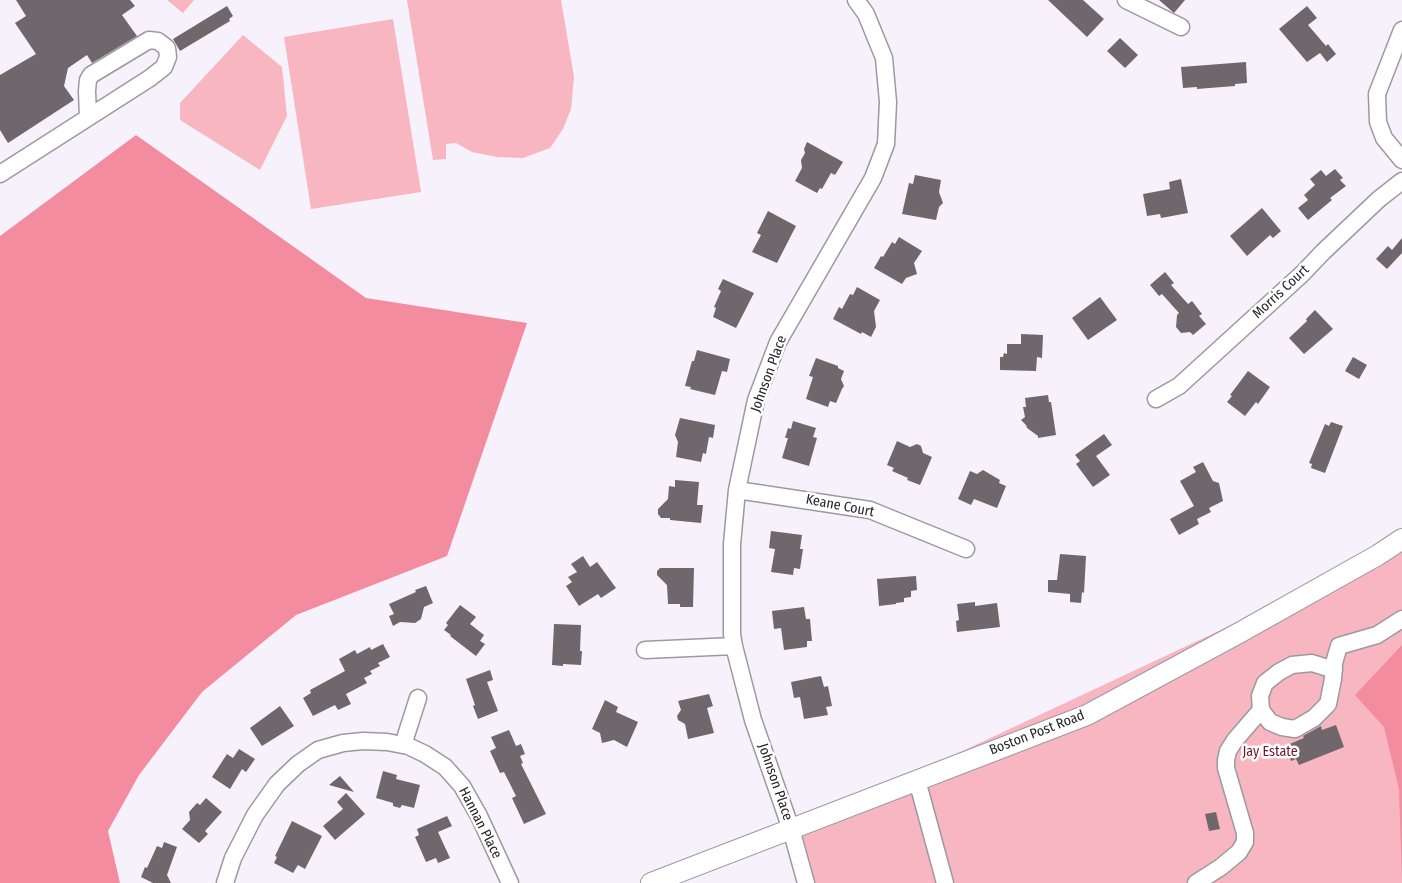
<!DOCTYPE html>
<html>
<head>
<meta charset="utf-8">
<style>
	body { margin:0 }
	canvas { display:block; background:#f6f1fb }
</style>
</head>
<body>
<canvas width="1402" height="883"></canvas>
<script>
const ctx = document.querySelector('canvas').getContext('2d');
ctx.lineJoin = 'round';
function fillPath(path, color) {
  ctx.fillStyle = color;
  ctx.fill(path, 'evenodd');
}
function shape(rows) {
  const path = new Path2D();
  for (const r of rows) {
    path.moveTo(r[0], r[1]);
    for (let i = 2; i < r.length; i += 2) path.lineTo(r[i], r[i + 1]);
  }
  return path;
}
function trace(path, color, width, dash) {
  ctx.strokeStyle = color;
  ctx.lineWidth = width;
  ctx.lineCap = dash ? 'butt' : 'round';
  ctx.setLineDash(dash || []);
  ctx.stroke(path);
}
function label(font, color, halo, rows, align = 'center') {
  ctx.font = font + ' "Fira Sans Condensed",sans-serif';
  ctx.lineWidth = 5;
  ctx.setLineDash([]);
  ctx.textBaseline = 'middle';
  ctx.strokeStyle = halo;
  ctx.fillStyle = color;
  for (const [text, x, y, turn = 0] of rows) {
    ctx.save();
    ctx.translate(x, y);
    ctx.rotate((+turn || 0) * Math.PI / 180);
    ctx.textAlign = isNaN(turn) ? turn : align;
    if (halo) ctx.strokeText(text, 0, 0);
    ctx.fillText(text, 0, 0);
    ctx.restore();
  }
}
fillPath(shape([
	[167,0,194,0,183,13],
	[407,0,561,0,574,77,571,109,563,129,550,148,523,158,497,157,472,152,456,143,446,144,446,159,433,160],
	[393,19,421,192,311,209,284,37],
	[243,35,282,67,287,116,260,170,180,120,180,103],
	[1402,545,1402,883,797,883,786,816,791,829,824,816]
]), '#f7b6c0');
fillPath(shape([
	[136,135,366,298,527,323,447,556,296,615,202,692,139,775,108,831,120,883,0,883,0,236],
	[1402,645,1402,883,1399,789,1384,727,1355,695]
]), '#f38c9f');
fillPath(shape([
	[16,0,130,0,135,6,122,15,137,36,92,63,87,55,68,68,64,86,74,100,8,143,0,130,0,75,36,54,15,23,26,16],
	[1048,0,1083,0,1104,19,1087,37],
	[1159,0,1185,0,1174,13],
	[227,6,233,16,229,19,230,21,180,51,173,39],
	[1307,6,1317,18,1308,25,1326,46,1328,44,1336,54,1327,62,1320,53,1307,62,1279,29],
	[1120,38,1138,55,1125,68,1107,51],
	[1246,62,1247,83,1235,84,1235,86,1197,89,1197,87,1183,88,1181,67],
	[807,142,843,162,835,175,831,173,822,189,820,188,817,193,795,181,802,168,801,160,805,153,804,149],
	[1335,169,1343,178,1340,180,1346,186,1330,198,1332,200,1308,220,1298,208,1308,200,1304,195,1315,185,1310,179,1321,170,1326,176],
	[915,175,941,180,939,192,943,203,939,207,936,220,902,214,909,183,913,184],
	[1181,179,1188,213,1161,218,1160,214,1147,216,1143,194,1170,189,1169,182],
	[1262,208,1281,231,1273,238,1270,235,1247,256,1230,236],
	[768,211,796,226,777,263,752,252,761,235,757,233],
	[899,237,922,251,914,263,917,274,906,278,902,284,874,268,881,256,883,257,892,242,895,244],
	[1402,238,1402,253,1387,269,1376,259,1388,246,1392,250],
	[1165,272,1174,283,1171,285,1188,304,1192,301,1202,314,1199,316,1206,324,1193,335,1190,332,1181,333,1176,327,1177,315,1179,313,1162,294,1159,296,1150,285],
	[723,279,754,293,736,328,713,317,716,308,714,307,721,291,718,289],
	[857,287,880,300,874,311,876,327,871,337,862,332,861,334,833,319,839,307,842,309,850,294,853,295],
	[1100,297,1117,320,1088,340,1072,318],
	[1315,310,1333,329,1304,354,1289,338,1307,321,1306,319],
	[1021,334,1043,335,1042,358,1037,357,1036,371,1000,370,1000,357,1003,357,1004,353,1007,354,1007,344,1021,344],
	[697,350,730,359,727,372,722,371,715,395,690,389,691,387,685,386,692,361,694,361],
	[1353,357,1367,365,1359,379,1345,371],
	[816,358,838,366,838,368,844,371,841,379,844,386,842,389,836,403,830,401,828,407,806,399,813,377,809,376],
	[1248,371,1270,387,1258,404,1256,402,1245,416,1227,402,1232,396,1230,395],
	[1048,395,1049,402,1051,402,1056,435,1038,438,1038,436,1027,428,1026,425,1021,420,1025,417,1023,407,1026,407,1025,398],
	[680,418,715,425,713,438,709,437,706,454,703,453,701,462,676,457,678,442,675,435],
	[793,421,816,428,813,437,817,438,809,466,782,458,788,438,785,438,788,428,791,429],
	[1331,422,1343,426,1325,473,1311,468,1312,464,1309,463,1325,424,1329,426],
	[1104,434,1112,445,1096,456,1110,475,1093,487,1076,464,1080,461,1075,455],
	[897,441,910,447,917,444,921,446,923,453,932,457,920,485,907,480,908,478,892,471,894,468,887,465],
	[1203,462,1213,481,1219,483,1223,501,1209,508,1211,512,1197,519,1199,524,1179,535,1170,519,1194,506,1180,481,1196,472,1193,467],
	[983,470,1000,480,999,483,1006,486,997,508,974,499,971,505,958,499,970,471,977,474],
	[675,480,699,482,697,505,703,505,701,523,670,520,670,518,661,518,658,514,658,509,668,499,669,486,675,487],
	[771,531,802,535,800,549,803,549,800,569,794,568,793,575,771,572,775,549,769,548],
	[1060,554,1086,556,1084,593,1082,592,1081,603,1070,602,1070,594,1048,592,1048,580,1057,580],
	[583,556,590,567,597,562,616,588,601,598,598,594,579,606,566,586,572,582,568,577,577,572,571,564],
	[660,568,694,568,693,607,680,607,680,604,668,604,667,585,657,575,657,571],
	[916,576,917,590,911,591,911,597,904,598,904,602,896,603,896,604,879,606,877,579],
	[426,586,433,603,424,607,421,619,415,623,400,622,393,626,389,616,394,614,389,604,416,592,415,590],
	[975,602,975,606,997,603,1000,627,957,632,956,621,959,620,957,604],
	[460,605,476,617,470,624,484,635,480,641,485,644,476,656,450,636,451,635,444,630,448,625,446,623],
	[804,607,806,619,810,619,812,641,807,641,807,647,784,650,781,628,774,629,772,611],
	[554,624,581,625,580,651,582,651,581,665,563,664,563,666,552,665],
	[383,644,390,657,378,663,380,666,370,671,372,674,364,678,367,683,346,694,351,704,338,710,335,705,313,716,303,698,311,693,310,690,345,671,339,659,355,650,357,654,370,647,371,650],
	[490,670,493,680,487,682,498,711,478,719,473,706,475,705,466,679],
	[821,676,824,687,828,686,832,706,826,707,828,715,804,719,800,697,794,698,791,682],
	[709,694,713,706,707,708,714,733,688,739,685,724,678,720,677,716,681,710,678,701],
	[605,700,618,707,616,712,638,722,627,747,614,740,602,743,600,733,592,729],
	[280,706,294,726,262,746,250,728],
	[1336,725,1344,747,1299,765,1296,759,1291,761,1285,746,1304,738,1303,736,1321,726,1322,730],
	[509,730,516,746,521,744,525,754,520,756,523,763,521,764,546,814,524,824,512,798,516,796,504,772,500,773,490,751,496,748,491,737],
	[239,749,255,759,246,772,242,769,230,789,212,777,227,754,233,758],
	[383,771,397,775,396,779,420,785,414,808,402,805,400,808,393,806,393,803,376,798],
	[340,776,354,792,329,785],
	[346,793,365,814,335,840,323,826,343,809,337,802],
	[206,798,222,812,205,831,208,834,199,843,182,829,190,820,189,812,197,803,200,805],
	[1216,812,1220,829,1209,831,1205,814],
	[447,816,452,826,438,832,450,858,438,863,436,858,426,862,415,837,419,835,417,829],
	[292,821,322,836,305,869,298,865,293,873,274,863,277,857,275,856],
	[164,842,177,847,167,875,171,883,153,883,141,877,145,867,147,868,157,846,162,848]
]), '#70676d');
const minor = shape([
	[1126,0,1181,27],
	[1402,30,1377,94,1378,122,1384,138,1402,160],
	[0,174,150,78,164,67,168,57,167,48,158,41,149,40,91,75,88,80,87,91,88,117],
	[1156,399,1179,386,1302,274,1323,252,1379,199,1402,181],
	[737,490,870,510,966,549],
	[645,650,734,646],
	[1334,670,1312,663,1292,665,1279,672,1265,683,1260,696,1261,710,1270,722,1282,727,1295,729,1314,718,1328,704,1333,679,1334,663,1339,646,1377,635,1402,619],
	[403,745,418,698],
	[917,780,945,883],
	[225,883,233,858,255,815,277,784,298,764,318,750,343,743,363,741,387,742,408,746,425,754,445,767,462,786,479,816,510,883],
	[806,883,791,829,753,720,734,646,732,634,732,544,737,490,756,400,778,342,873,178,886,144,888,102,884,58,866,14,856,0],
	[1196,883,1221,867,1239,852,1245,842,1245,833,1226,768,1226,760,1228,751,1235,740,1261,710]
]);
const major = shape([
	[651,883,1087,715,1239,633,1378,555,1402,539]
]);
trace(minor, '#9d98a2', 19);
trace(major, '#9d98a2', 22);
trace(minor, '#fff', 16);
trace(major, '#fff', 20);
label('14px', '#252427', '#fff', [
	["Morris Court",1281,292,-43],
	["Johnson Place",769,374,-70],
	["Keane Court",840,506,11],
	["Boston Post Road",1037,733,-21],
	["Johnson Place",775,782,71],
	["Hannan Place",480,823,63]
]);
label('14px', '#721732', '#fff', [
	["Jay Estate",1270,752]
]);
</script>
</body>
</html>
